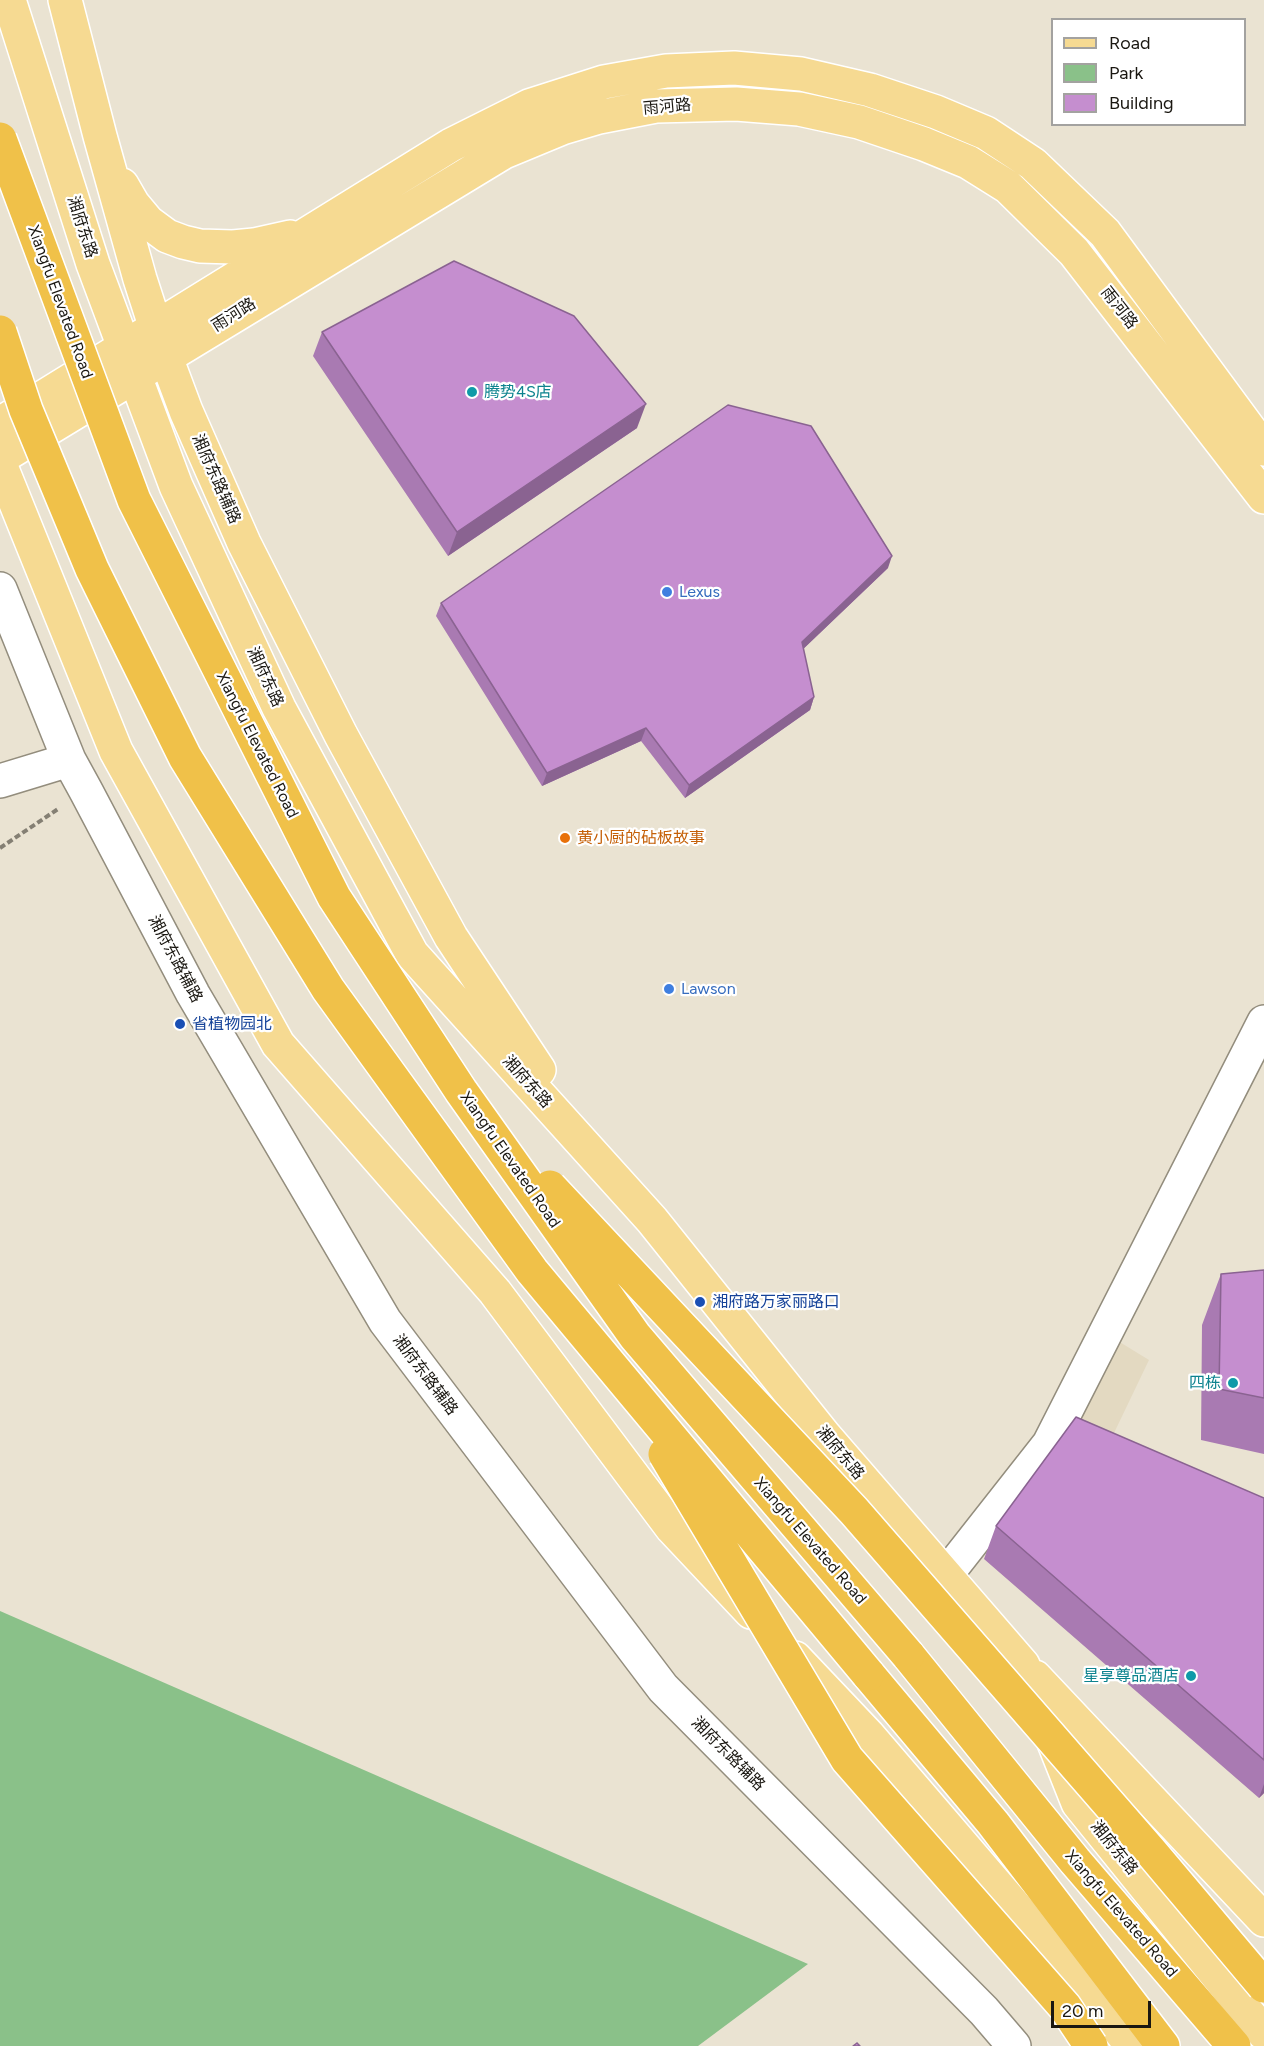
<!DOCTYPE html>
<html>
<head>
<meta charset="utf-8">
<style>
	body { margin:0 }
	#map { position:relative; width:1264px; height:2046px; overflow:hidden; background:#eae3d2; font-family:Figtree,sans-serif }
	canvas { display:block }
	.legend { position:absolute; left:1051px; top:18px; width:195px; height:108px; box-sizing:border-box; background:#fff; border:2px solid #a3a2a0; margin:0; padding:8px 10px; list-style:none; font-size:18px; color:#1a1711 }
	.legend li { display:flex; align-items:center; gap:12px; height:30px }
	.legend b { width:30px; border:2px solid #a3a2a0 }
	.scale { position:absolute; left:1051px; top:2001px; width:100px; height:27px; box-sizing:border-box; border:3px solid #1a1711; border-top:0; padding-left:8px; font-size:18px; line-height:21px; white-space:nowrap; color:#1a1711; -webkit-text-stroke:4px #fff; paint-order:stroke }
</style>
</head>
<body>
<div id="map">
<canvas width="1264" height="2046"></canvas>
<ul class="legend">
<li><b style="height:8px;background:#f6da92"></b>Road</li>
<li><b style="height:16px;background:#8ac189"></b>Park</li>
<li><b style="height:16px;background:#c58ecf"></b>Building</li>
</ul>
<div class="scale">20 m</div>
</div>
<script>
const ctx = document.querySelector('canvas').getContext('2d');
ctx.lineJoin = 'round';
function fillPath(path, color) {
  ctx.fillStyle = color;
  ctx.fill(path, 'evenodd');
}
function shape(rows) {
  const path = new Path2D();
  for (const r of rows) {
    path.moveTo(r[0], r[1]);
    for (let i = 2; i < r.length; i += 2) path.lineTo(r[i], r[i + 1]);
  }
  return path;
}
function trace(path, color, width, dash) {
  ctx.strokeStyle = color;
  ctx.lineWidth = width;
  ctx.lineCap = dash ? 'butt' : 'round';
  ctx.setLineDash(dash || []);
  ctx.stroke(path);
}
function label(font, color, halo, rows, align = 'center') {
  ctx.font = font + ' Figtree,"Noto Sans SC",sans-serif';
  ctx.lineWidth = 4.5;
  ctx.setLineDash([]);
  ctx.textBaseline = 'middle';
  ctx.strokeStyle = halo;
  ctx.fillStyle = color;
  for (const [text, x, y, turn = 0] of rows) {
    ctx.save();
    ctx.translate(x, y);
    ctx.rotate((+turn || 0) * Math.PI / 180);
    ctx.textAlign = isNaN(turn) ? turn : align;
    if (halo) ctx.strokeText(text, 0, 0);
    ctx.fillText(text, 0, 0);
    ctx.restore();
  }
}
fillPath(shape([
	[1118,1341,1149,1360,1103,1456,1072,1435]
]), '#e3d9c1');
fillPath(shape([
	[0,1611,808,1964,698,2046,0,2046]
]), '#8ac189');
const minor = shape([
	[0,589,69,760,86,791,193,994,385,1321,663,1688,984,2011,1014,2046],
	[0,781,69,760],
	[946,1575,1049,1444,1264,1022]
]);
const major = shape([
	[9,0,93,264,176,486,279,708,412,954,652,1220,824,1435,1023,1665,1078,1803,1264,2033],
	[65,0,100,136,140,279,161,344,186,411,244,543,341,735,451,937,539,1070],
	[122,185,133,204,148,222,167,236,183,242,200,246,233,247,254,245,290,237],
	[0,424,451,145,529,106,604,82,666,71,734,68,801,74,870,90,936,112,986,133,1033,164,1105,233,1264,449],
	[0,458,504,152,562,128,599,117,656,106,736,104,799,109,859,122,924,144,968,162,1008,187,1074,252,1264,497],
	[0,464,116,751,278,1044,495,1292,672,1528,751,1612],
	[795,1658,868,1735,1102,2008,1132,2046],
	[1035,1677,1264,1920]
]);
const highway = shape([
	[908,1655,1075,1861,1234,2046],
	[868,1674,993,1823,1163,2046]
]);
trace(minor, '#938d7d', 36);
trace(major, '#fff', 36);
trace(highway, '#fff', 36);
trace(shape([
	[0,848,58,809]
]), '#847f73', 4, [6, 3]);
trace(minor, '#fff', 33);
trace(major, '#f6da92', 33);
trace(highway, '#f0c149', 33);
const highwayBridge = shape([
	[0,139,134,500,334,897,461,1091,635,1336,908,1655],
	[0,332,26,410,92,569,185,757,328,989,532,1271,868,1674],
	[550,1187,854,1511,1151,1852,1264,1986],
	[665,1454,847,1759,1065,2007,1091,2046]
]);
trace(highwayBridge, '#fff', 36, []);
trace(highwayBridge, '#f0c149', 33);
fillPath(shape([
	[322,332,637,428,448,556,313,356],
	[888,568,803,649,814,697,810,710,685,798,641,741,542,786,436,616,441,603],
	[1264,1270,1264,1454,1201,1440,1202,1325,1221,1274],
	[1264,1498,1264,1793,1259,1798,984,1559,996,1526]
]), '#a97ab2');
fillPath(shape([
	[646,404,637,428,448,556,457,532],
	[892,556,888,568,797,655,802,642],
	[814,697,810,710,685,798,689,785],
	[646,728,641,741,542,786,547,773],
	[1264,1784,1264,1793,1259,1798]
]), '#8a6391');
const building = shape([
	[454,261,574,316,646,404,457,532,322,332,454,261],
	[728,405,811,426,892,556,802,642,814,697,689,785,646,728,547,773,441,603,728,405],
	[1264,1270,1264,1398,1219,1389,1221,1274,1264,1270],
	[1076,1417,1264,1498,1264,1760,996,1526,1076,1417],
	[857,2043,860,2046,853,2046,857,2043]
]);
fillPath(building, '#c58ecf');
trace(building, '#8a6391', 1.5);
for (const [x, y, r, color] of [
	[472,392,6,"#0f9aa8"],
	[667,592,6,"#3f7fe0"],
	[565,838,6,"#e8710a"],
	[669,989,6,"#3f7fe0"],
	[180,1024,6,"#1a4fb4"],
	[700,1302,6,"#1a4fb4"],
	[1233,1383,6,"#0f9aa8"],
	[1191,1676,6,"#0f9aa8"]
]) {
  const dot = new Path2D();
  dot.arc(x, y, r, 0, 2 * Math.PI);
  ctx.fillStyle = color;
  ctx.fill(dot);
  trace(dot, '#fff', 2);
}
label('16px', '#1a1711', '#fff', [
	["雨河路",667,107,-5],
	["湘府东路",82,227,72],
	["Xiangfu Elevated Road",60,302,70],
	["雨河路",1119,308,52],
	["雨河路",234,315,-32],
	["湘府东路辅路",216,479,66],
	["湘府东路",265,677,65],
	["Xiangfu Elevated Road",257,745,63],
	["湘府东路辅路",175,959,62],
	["湘府东路",527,1082,48],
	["Xiangfu Elevated Road",510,1160,55],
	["湘府东路辅路",425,1375,53],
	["湘府东路",840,1453,50],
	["Xiangfu Elevated Road",810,1541,49],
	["湘府东路辅路",728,1754,45],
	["湘府东路",1114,1848,51],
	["Xiangfu Elevated Road",1121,1914,49]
]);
label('16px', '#0d838f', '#fff', [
	["腾势4S店",484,392,"left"],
	["四栋",1221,1383],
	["星享尊品酒店",1179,1676]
], 'right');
label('16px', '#366cbe', '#fff', [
	["Lexus",679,592],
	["Lawson",681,989]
], 'left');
label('16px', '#c56008', '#fff', [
	["黄小厨的砧板故事",577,838]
], 'left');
label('16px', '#164399', '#fff', [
	["省植物园北",192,1024],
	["湘府路万家丽路口",712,1302]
], 'left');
</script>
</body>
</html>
